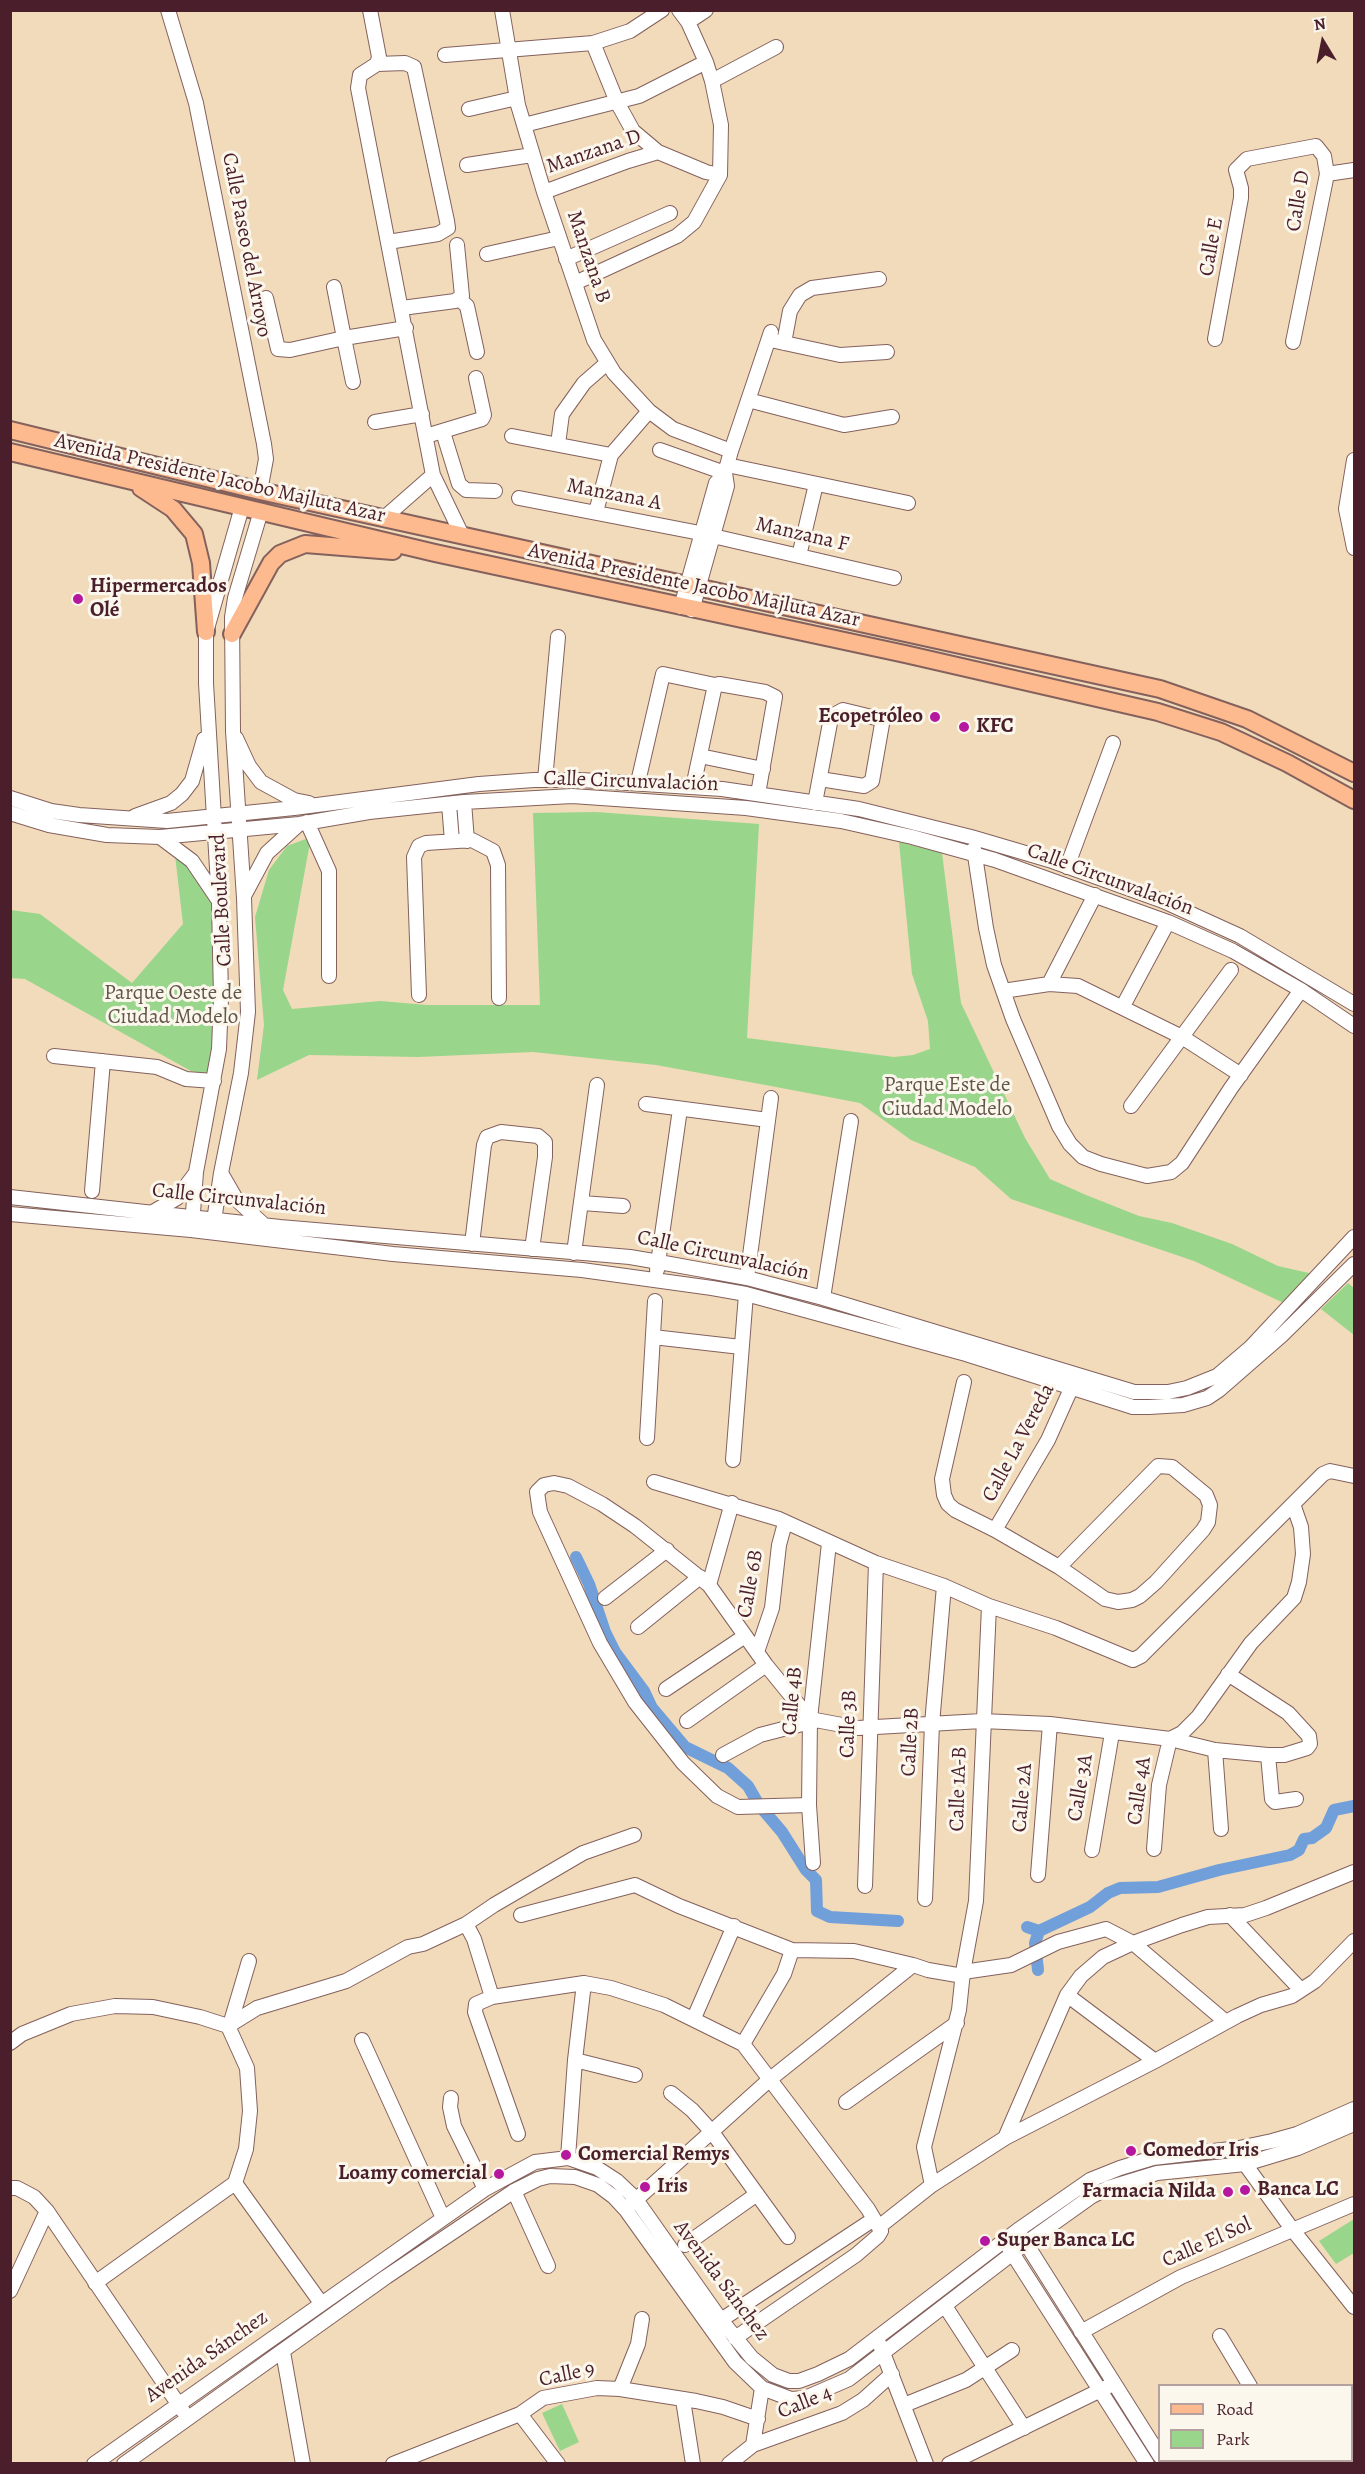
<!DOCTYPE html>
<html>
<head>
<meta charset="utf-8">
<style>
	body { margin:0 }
	#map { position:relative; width:1365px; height:2474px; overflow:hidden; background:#f1dbba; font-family:Alegreya,serif }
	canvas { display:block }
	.frame { position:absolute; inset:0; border:12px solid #4a1f2b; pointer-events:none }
	.legend { position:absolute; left:1158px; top:2384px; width:195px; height:78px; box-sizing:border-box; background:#fbf7ec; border:2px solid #b4a19f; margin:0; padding:8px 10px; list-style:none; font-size:18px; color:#4a1f2b }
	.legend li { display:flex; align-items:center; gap:12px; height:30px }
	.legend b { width:30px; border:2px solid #b4a19f }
	.north { position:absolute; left:1293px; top:12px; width:60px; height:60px; -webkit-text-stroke:4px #fbf7ec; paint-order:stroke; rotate:350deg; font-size:16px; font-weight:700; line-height:24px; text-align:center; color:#4a1f2b }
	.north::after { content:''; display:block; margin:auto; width:21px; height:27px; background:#4a1f2b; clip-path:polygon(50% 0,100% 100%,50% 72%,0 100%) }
</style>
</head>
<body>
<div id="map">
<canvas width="1365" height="2474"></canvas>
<div class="frame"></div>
<ul class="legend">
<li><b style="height:8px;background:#fcba8e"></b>Road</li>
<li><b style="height:16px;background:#99d68b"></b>Park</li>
</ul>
<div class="north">N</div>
</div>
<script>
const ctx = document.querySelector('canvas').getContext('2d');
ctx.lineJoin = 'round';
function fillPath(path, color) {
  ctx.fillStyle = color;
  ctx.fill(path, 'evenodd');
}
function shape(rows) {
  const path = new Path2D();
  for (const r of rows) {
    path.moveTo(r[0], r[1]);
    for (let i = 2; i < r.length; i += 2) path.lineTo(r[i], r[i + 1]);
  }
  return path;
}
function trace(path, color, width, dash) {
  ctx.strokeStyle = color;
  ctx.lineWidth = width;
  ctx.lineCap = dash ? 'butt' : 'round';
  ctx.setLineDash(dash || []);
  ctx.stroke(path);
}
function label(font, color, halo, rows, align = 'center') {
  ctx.font = font + ' Alegreya,serif';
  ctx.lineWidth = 6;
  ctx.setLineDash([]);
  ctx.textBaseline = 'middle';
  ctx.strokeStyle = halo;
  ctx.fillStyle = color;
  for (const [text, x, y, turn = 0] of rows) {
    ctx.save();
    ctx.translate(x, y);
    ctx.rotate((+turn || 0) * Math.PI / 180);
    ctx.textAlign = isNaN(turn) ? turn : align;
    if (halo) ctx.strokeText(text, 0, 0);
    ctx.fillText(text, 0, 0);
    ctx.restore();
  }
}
fillPath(shape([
	[596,812,759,824,747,1038,894,1057,913,1055,930,1049,928,1021,912,974,899,842,942,853,961,1003,1025,1138,1050,1179,1086,1195,1139,1216,1172,1223,1232,1244,1278,1266,1313,1274,1288,1305,1194,1261,1011,1199,975,1167,911,1140,860,1103,771,1086,656,1065,533,1052,418,1057,309,1055,257,1080,264,1025,255,917,269,870,287,846,311,837,283,990,292,1009,380,1001,427,1005,540,1005,533,813],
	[175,855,197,866,211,903,219,997,215,1076,191,1071,25,979,11,978,11,910,40,914,132,983,183,924],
	[1348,1283,1354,1288,1354,1335,1321,1309],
	[1354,2219,1354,2253,1336,2264,1319,2241],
	[562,2404,579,2442,560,2451,542,2413]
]), '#99d68b');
trace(shape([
	[576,1557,589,1584,605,1632,615,1652,644,1691,652,1708,685,1747,728,1768,748,1786,759,1805,782,1832,806,1870,816,1880,817,1911,830,1917,898,1921],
	[1027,1927,1039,1931,1035,1943,1038,1970],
	[1039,1931,1090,1907,1108,1893,1120,1888,1158,1887,1219,1870,1290,1855,1299,1850,1304,1839,1312,1838,1326,1828,1334,1810,1354,1806]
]), '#719fda', 12);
const minor = shape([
	[168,10,196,103,264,444,266,459,260,491],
	[370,10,379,57,377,64,360,75,358,88,433,475,462,535],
	[502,10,518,105,544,192,594,340,614,373,649,411,673,429,731,451],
	[688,22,706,10],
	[593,43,617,102,633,131,658,152,706,172,720,175],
	[445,55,593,43,630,31,662,10],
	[377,64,405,63,414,67,447,221,448,228,438,234,388,242],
	[712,81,776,47],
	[469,109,517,98],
	[524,125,639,96,706,62],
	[467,165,532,155],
	[1327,174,1354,170],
	[544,192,628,161,658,152],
	[487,254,559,238],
	[566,259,670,213],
	[575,283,677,236,694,222,720,175,721,125,712,81,706,62,688,22,679,10],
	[334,287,344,338,406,328],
	[266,298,278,349,290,350,344,338,353,382],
	[459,299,467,306,477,352],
	[402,308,455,301,462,296,457,245],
	[1215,339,1241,198,1241,188,1236,170,1247,159,1316,146,1324,156,1327,174,1293,342],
	[775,341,840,355,887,352],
	[784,343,790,311,800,295,812,288,879,279],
	[748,400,844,425,892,417],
	[375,422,422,414],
	[443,432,459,484,466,490,495,491],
	[426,436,482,419,484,415,476,378],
	[512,436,611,455],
	[558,444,562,414,584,383,607,363],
	[660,450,725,473],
	[1354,460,1346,509,1354,548],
	[727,465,908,503],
	[519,498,700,533,894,578],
	[596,512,611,455,649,411],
	[384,518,433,475],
	[799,556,816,484],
	[681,607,716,483,725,473],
	[692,610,727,486,725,473,731,451,771,332],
	[236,738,249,766,261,782,294,800,309,803],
	[700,756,763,769],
	[545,780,558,637],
	[638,782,663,674,715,685],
	[693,787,715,685,719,684,765,692,775,697,758,794],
	[10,798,51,811,79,815,167,821,294,808,479,784,534,780,581,780,722,789,859,809,971,837,1049,860,1163,901,1240,936,1354,1004],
	[464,802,467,841],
	[815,803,830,723,832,716,843,710,880,719,882,724,872,781,864,786,820,779],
	[449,804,452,841],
	[10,813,49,825,107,835,160,837,299,824,369,812,464,802,572,796,746,808,841,821,912,837,995,860,1168,922,1233,951,1301,990,1354,1026],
	[135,816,171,803,182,794,192,781,204,739],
	[307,822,329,871,329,976],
	[160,837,192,861,219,901],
	[974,849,986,928,994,965,1013,1019,1059,1126,1070,1144,1083,1157,1101,1164,1147,1176,1171,1172,1182,1163,1231,1088,1301,990],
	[1067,867,1113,743],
	[244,896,267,853,299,824],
	[1049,984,1095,895],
	[1003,991,1049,984,1078,986,1182,1037,1241,1075],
	[419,995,414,857,419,846,426,843,472,840,493,851,498,865,499,998],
	[1123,1006,1168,922],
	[54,1056,157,1067,186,1079,214,1081],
	[646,1104,768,1120],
	[1131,1106,1231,970],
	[221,1173,236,1199,264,1225],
	[92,1191,103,1061],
	[10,1197,280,1227,630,1257,659,1262,747,1278,823,1298,1134,1392,1168,1392,1187,1388,1217,1376,1251,1347,1354,1237],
	[582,1203,623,1206],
	[153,1212,177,1198,195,1174],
	[10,1214,191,1230,393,1254,582,1270,712,1288,746,1294,966,1354,1133,1407,1149,1407,1183,1405,1207,1398,1219,1390,1281,1336,1354,1264],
	[192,1226,196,1172,219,1049,221,998,219,902,206,683,206,632,242,507],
	[213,1228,221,1173,241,1073,248,1012,244,898,233,731,232,617,235,598,261,511],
	[472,1244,484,1145,487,1137,501,1132,538,1136,545,1142,545,1157,532,1249],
	[574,1253,597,1085],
	[657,1270,680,1109],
	[747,1278,771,1098],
	[823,1298,851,1121],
	[653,1337,741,1347],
	[964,1382,942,1479,944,1495,948,1504,955,1510,995,1530,1059,1567,1105,1599,1118,1602,1132,1600,1140,1596,1156,1582,1203,1530,1208,1522,1210,1505,1206,1495,1172,1467,1158,1466,1059,1567],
	[647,1438,655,1301],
	[733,1460,746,1294],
	[654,1482,779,1519,876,1563,944,1586,989,1606,1056,1628,1133,1660,1141,1656,1323,1474,1330,1471,1354,1476],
	[995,1530,1048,1440,1074,1382],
	[709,1585,732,1503],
	[605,1598,667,1550],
	[638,1627,700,1577],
	[757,1652,772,1608,779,1545,785,1523],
	[666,1689,745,1636],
	[687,1721,766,1665],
	[1170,1739,1182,1733,1198,1717,1251,1643,1294,1598,1299,1582,1303,1554,1301,1527,1293,1504],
	[1215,1750,1221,1829],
	[723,1755,760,1735,810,1722],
	[1268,1755,1272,1799,1275,1802,1296,1799],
	[809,1805,738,1807,717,1796,683,1763,635,1702,600,1643,540,1512,537,1492,544,1485,554,1483,568,1486,602,1504,635,1526,709,1585,766,1665,810,1719,858,1728,982,1721,1050,1724,1170,1739,1215,1750,1268,1755,1284,1755,1307,1748,1310,1744,1309,1736,1288,1713,1228,1674],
	[1154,1849,1159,1785,1170,1739],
	[1092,1850,1112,1733],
	[813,1863,809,1805,810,1719,829,1543],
	[1038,1875,1050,1724],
	[865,1886,876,1563],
	[925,1899,932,1724,944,1586],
	[521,1915,635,1885,679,1906,792,1950,854,1951,913,1965],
	[1230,1915,1301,1990],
	[466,1924,474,1939,492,1997],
	[963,1972,1011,1965,1058,1942,1106,1929,1133,1943,1226,2022],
	[1067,1995,1155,2061],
	[694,2018,734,1926],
	[230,2025,249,1961],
	[228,2026,257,2008,346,1981,408,1947,423,1944,466,1924,494,1905,583,1853,634,1835],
	[362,2040,443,2218],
	[10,2043,22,2034,71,2014,115,2006,153,2007,200,2017,228,2026,247,2068,250,2111,246,2149,235,2183],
	[743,2044,784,1974,792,1950],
	[575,2060,635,2075],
	[671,2093,692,2110,712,2132,788,2237],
	[451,2098,450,2107,454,2126,485,2189],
	[846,2102,957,2023],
	[518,2134,475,2012,476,2004,492,1997,584,1983,611,1988,664,2005,743,2044,868,2209,881,2231,878,2236,856,2255,735,2338],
	[1005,2138,1067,1995,1081,1976,1103,1957,1133,1943,1182,1925,1208,1917,1245,1915,1266,1908,1354,1872],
	[1242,2156,1245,2164,1292,2229,1354,2307],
	[568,2158,575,2060,584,1983],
	[235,2183,321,2303],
	[932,2185,924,2147,959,2010,963,1972,976,1901,989,1606],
	[10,2188,17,2188,34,2197,47,2211,183,2411],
	[514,2191,548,2266],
	[629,2206,769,2080,913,1965,928,1970,963,1976],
	[880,2226,932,2185,1005,2138,1155,2061,1237,2016,1261,2005,1292,1996,1315,1981,1354,1941],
	[1022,2237,1160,2456],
	[685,2245,757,2194],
	[1009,2248,1147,2464],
	[95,2283,235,2183],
	[10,2291,47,2211],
	[945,2306,1024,2428],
	[721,2320,874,2219],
	[1081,2332,1181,2277,1354,2204],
	[1220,2336,1250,2386],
	[880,2345,926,2464],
	[283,2352,303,2464],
	[620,2389,638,2344,642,2319],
	[1352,2399,1354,2397],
	[683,2400,693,2464],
	[904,2405,966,2380,1012,2350],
	[520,2414,558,2464],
	[753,2445,762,2388],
	[1294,2460,1296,2464],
	[94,2464,485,2189,535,2162,568,2158,597,2168,617,2181,635,2198,721,2320,752,2358,773,2375,789,2381,799,2381,818,2374,849,2359,1018,2230,1090,2180,1120,2168,1153,2158,1239,2148,1272,2141,1297,2134,1354,2109],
	[124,2464,386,2277,514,2191,538,2179,550,2176,575,2177,598,2185,614,2197,626,2210,735,2362,762,2388,791,2399,805,2398,849,2379,1026,2243,1092,2196,1108,2188,1157,2173,1245,2164,1298,2148,1354,2124],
	[393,2464,520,2414,543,2398,597,2388,620,2389,696,2401,723,2407,758,2419],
	[729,2464,753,2445,842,2413,863,2400,892,2374],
	[949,2464,1109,2386]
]);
const major = shape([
	[10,430,260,491,1160,689,1247,719,1354,773],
	[10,452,435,553,905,654,1158,712,1221,732,1287,763,1354,800],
	[141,488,173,509,194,534,201,563,206,632],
	[232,634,271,563,280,554,305,544,393,551]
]);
trace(minor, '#84615d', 16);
trace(major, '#84615d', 20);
trace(minor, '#fff', 14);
trace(major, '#fcba8e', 16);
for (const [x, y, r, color] of [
	[78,599,6,"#b5179e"],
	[935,717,6,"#b5179e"],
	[964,727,6,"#b5179e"],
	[1131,2151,6,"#b5179e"],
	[566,2155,6,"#b5179e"],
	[499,2174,6,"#b5179e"],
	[645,2187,6,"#b5179e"],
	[1245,2190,6,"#b5179e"],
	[1228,2192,6,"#b5179e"],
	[985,2241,6,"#b5179e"]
]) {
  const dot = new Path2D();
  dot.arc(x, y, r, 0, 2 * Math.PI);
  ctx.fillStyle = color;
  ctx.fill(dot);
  trace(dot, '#fbf7ec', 2);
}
label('21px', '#4a1f2b', '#fbf7ec', [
	["Manzana D",594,152,-19],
	["Calle D",1299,201,-81],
	["Calle Paseo del Arroyo",246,245,79],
	["Calle E",1212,247,-80],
	["Manzana B",588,257,71],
	["Avenida Presidente Jacobo Majluta Azar",220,479,13],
	["Manzana A",614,495,11],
	["Manzana F",802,535,13],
	["Avenida Presidente Jacobo Majluta Azar",694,586,12],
	["Calle Circunvalación",631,782,2],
	["Calle Circunvalación",1110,880,20],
	["Calle Boulevard",222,900,-93],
	["Calle Circunvalación",239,1200,6],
	["Calle Circunvalación",723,1256,12],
	["Calle La Vereda",1019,1443,-62],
	["Calle 6B",751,1584,-80],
	["Calle 4B",793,1701,-85],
	["Calle 3B",849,1724,-88],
	["Calle 2B",911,1742,-87],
	["Calle 3A",1081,1788,-80],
	["Calle 1A-B",959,1789,-88],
	["Calle 4A",1140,1791,-82],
	["Calle 2A",1023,1798,-85],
	["Calle El Sol",1207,2243,-24],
	["Avenida Sánchez",721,2281,53],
	["Avenida Sánchez",207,2357,-35],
	["Calle 9",567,2375,-12],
	["Calle 4",805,2403,-22]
]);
label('bold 21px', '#4a1f2b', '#fbf7ec', [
	["Hipermercados",90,587],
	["Olé",90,611],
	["Ecopetróleo",923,717,"right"],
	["KFC",976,727],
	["Comedor Iris",1143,2151],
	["Comercial Remys",578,2155],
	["Loamy comercial",487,2174,"right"],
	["Iris",657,2187],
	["Banca LC",1257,2190],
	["Farmacia Nilda",1216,2192,"right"],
	["Super Banca LC",997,2241]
], 'left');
label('21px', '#625648', '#fbf7ec', [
	["Parque Oeste de",173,994],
	["Ciudad Modelo",173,1018],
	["Parque Este de",947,1086],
	["Ciudad Modelo",947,1110]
]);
</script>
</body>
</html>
